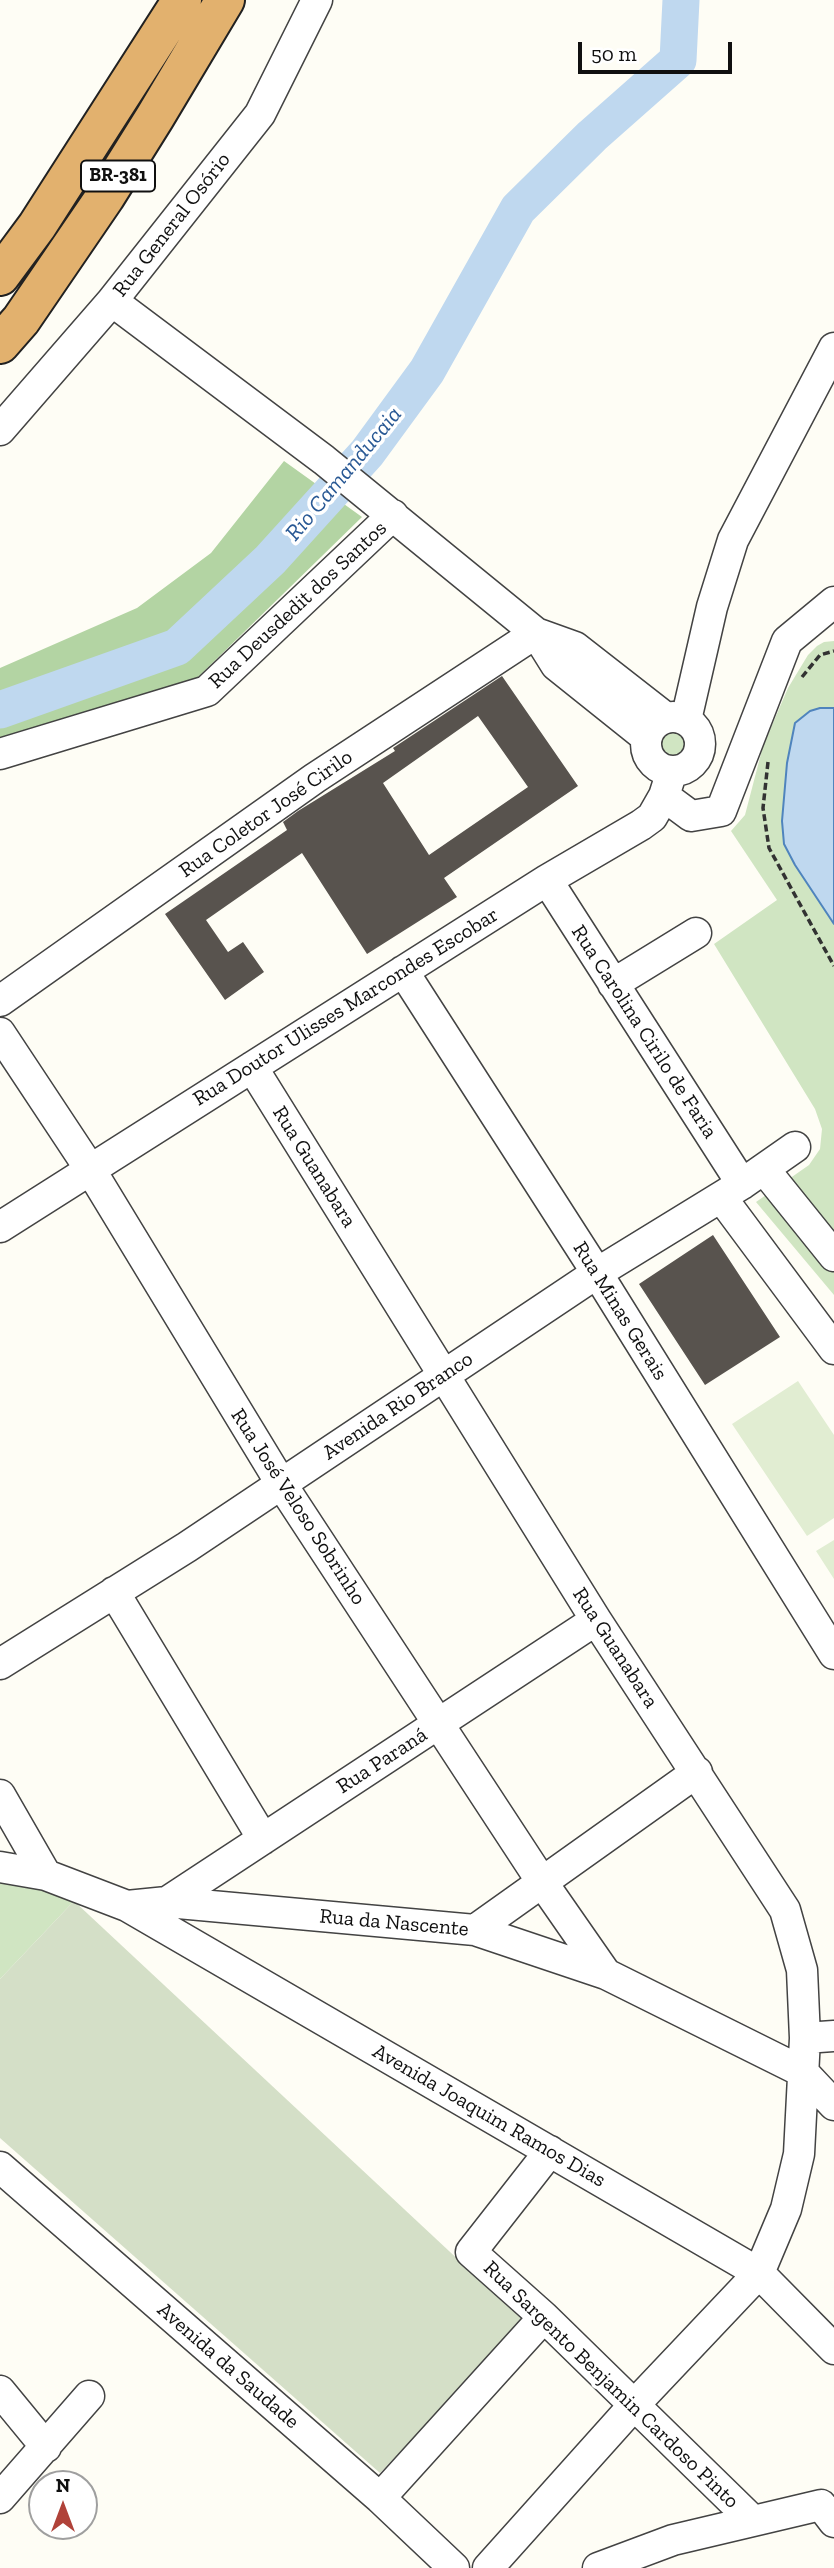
<!DOCTYPE html>
<html>
<head>
<meta charset="utf-8">
<style>
	body { margin:0 }
	#map { position:relative; width:834px; height:2568px; overflow:hidden; background:#fefdf5; font-family:"Zilla Slab",serif }
	canvas { display:block }
	.north { position:absolute; left:28px; top:2470px; width:70px; height:70px; box-sizing:border-box; background:#fff; border:2px solid #9f9f9f; border-radius:50%; rotate:0deg; font-size:19px; font-weight:700; line-height:28px; text-align:center; color:#101010 }
	.north::after { content:''; display:block; margin:auto; width:24px; height:32px; background:#b04239; clip-path:polygon(50% 0,100% 100%,50% 72%,0 100%) }
	.scale { position:absolute; left:578px; top:42px; width:154px; height:32px; box-sizing:border-box; border:4px solid #101010; border-top:0; padding-left:9px; font-size:21px; line-height:24px; white-space:nowrap; color:#101010; -webkit-text-stroke:5px #fff; paint-order:stroke }
</style>
</head>
<body>
<div id="map">
<canvas width="834" height="2568"></canvas>
<div class="north">N</div>
<div class="scale">50 m</div>
</div>
<script>
const ctx = document.querySelector('canvas').getContext('2d');
ctx.lineJoin = 'round';
function fillPath(path, color) {
  ctx.fillStyle = color;
  ctx.fill(path, 'evenodd');
}
function shape(rows) {
  const path = new Path2D();
  for (const r of rows) {
    if (r.length === 3) {
      path.moveTo(r[0] + r[2], r[1]);
      path.arc(r[0], r[1], r[2], 0, 2 * Math.PI);
      continue;
    }
    path.moveTo(r[0], r[1]);
    for (let i = 2; i < r.length; i += 2) path.lineTo(r[i], r[i + 1]);
  }
  return path;
}
function trace(path, color, width, dash) {
  ctx.strokeStyle = color;
  ctx.lineWidth = width;
  ctx.lineCap = dash ? 'butt' : 'round';
  ctx.setLineDash(dash || []);
  ctx.stroke(path);
}
function label(font, color, halo, rows, align = 'center') {
  ctx.font = font + ' "Zilla Slab",serif';
  ctx.lineWidth = 7;
  ctx.setLineDash([]);
  ctx.textBaseline = 'middle';
  ctx.strokeStyle = halo;
  ctx.fillStyle = color;
  for (const [text, x, y, turn = 0] of rows) {
    ctx.save();
    ctx.translate(x, y);
    ctx.rotate((+turn || 0) * Math.PI / 180);
    ctx.textAlign = isNaN(turn) ? turn : align;
    if (halo) ctx.strokeText(text, 0, 0);
    ctx.fillText(text, 0, 0);
    ctx.restore();
  }
}
fillPath(shape([
	[834,641,834,1295,756,1202,809,1165,820,1149,822,1129,815,1109,714,944,777,900,731,831,745,815,763,746,788,688,808,655,817,646,824,642],
	[674,745,18],
	[0,1880,41,1887,74,1901,0,1979]
]), '#d0e5c2');
fillPath(shape([
	[284,461,362,517,196,679,0,741,0,668,137,608,211,553]
]), '#b3d4a3');
fillPath(shape([
	[74,1901,524,2321,380,2473,0,2138,0,1979]
]), '#d4dfc7');
fillPath(shape([
	[798,1381,834,1435,834,1518,807,1536,732,1424],
	[834,1540,834,1579,816,1551]
]), '#e1edd2');
const water = shape([
	[820,708,834,708,834,924,795,865,784,844,782,821,787,763,795,723,810,711,820,708]
]);
fillPath(water, '#bfd8ef');
trace(water, '#4f84bd', 2);
trace(shape([
	[0,710,177,647,270,560,367,453,427,371,518,209,592,136,678,60,681,0]
]), '#bfd8ef', 37);
fillPath(shape([
	[502,676,578,786,444,878,457,897,367,954,302,853,206,920,228,952,243,942,264,972,225,1000,165,914,287,830,283,822,298,811,395,751,393,748],
	[478,716,528,787,429,855,383,783],
	[713,1235,780,1337,705,1385,639,1284]
]), '#58534e');
const minor = shape([
	[112,301,324,460,536,633,575,647,666,718],
	[0,430,112,301,260,114,317,0],
	[536,633,556,665,646,737],
	[673,744,27],
	[686,720,712,607,733,540,834,348],
	[0,754,207,691,393,515],
	[664,796,691,816,721,811,787,641,834,602],
	[547,880,742,1184],
	[403,971,597,1273,834,1654],
	[613,984,696,933],
	[0,1001,315,778,536,633],
	[0,1033,90,1169,282,1485,542,1882,606,1974],
	[252,1067,596,1620,785,1910,802,1970,805,2038,799,2154,786,2209,759,2273,635,2404,488,2568],
	[764,1169,834,1256],
	[721,1197,834,1349],
	[0,1227,547,880,641,825,652,817,664,796,672,771],
	[114,1592,263,1839],
	[0,1664,187,1547,597,1273,742,1184,795,1147],
	[0,1795,46,1875],
	[0,1867,46,1875,127,1906,167,1902,475,1930,606,1974,803,2072,834,2105],
	[167,1902,596,1620],
	[127,1906,759,2273,834,2349],
	[475,1930,697,1772],
	[805,2038,834,2036],
	[550,2151,471,2252,544,2317,752,2520],
	[0,2167,380,2498,454,2568],
	[0,2391,46,2447],
	[0,2498,89,2396],
	[380,2498,544,2317],
	[598,2568,673,2540,821,2505,834,2522]
]);
const highway = shape([
	[0,276,37,226,182,0],
	[0,344,21,320,105,197,155,117,225,0]
]);
trace(minor, '#434343', 33);
trace(highway, '#212121', 42);
trace(shape([
	[802,677,820,655,834,651],
	[768,762,763,808,769,848,834,966]
]), '#323232', 3.5, [7, 3.5]);
trace(minor, '#fff', 30);
trace(highway, '#e2b16e', 38);
for (const [x, y, w] of [
	[118,176,74]
]) {
  const box = new Path2D();
  box.roundRect(x - w / 2, y - 15.5, w, 31, 5);
  ctx.fillStyle = '#fff';
  ctx.fill(box);
  trace(box, '#101010', 2);
}
label('bold 19px', '#101010', null, [
	["BR-381",118,176]
]);
label('21px', '#101010', '#fff', [
	["Rua General Osório",172,225,-52],
	["Rua Deusdedit dos Santos",298,605,-43],
	["Rua Coletor José Cirilo",266,814,-35],
	["Rua Doutor Ulisses Marcondes Escobar",346,1007,-32],
	["Rua Carolina Cirilo de Faria",644,1032,57],
	["Rua Guanabara",314,1167,58],
	["Rua Minas Gerais",620,1311,58],
	["Avenida Rio Branco",398,1406,-34],
	["Rua José Veloso Sobrinho",298,1507,57],
	["Rua Guanabara",615,1648,57],
	["Rua Paraná",382,1761,-33],
	["Rua da Nascente",394,1923,5],
	["Avenida Joaquim Ramos Dias",489,2116,30],
	["Avenida da Saudade",228,2366,41],
	["Rua Sargento Benjamin Cardoso Pinto",611,2385,44]
]);
label('italic 23px', '#285894', '#fff', [
	["Rio Camanducaia",344,474,-50]
]);
</script>
</body>
</html>
